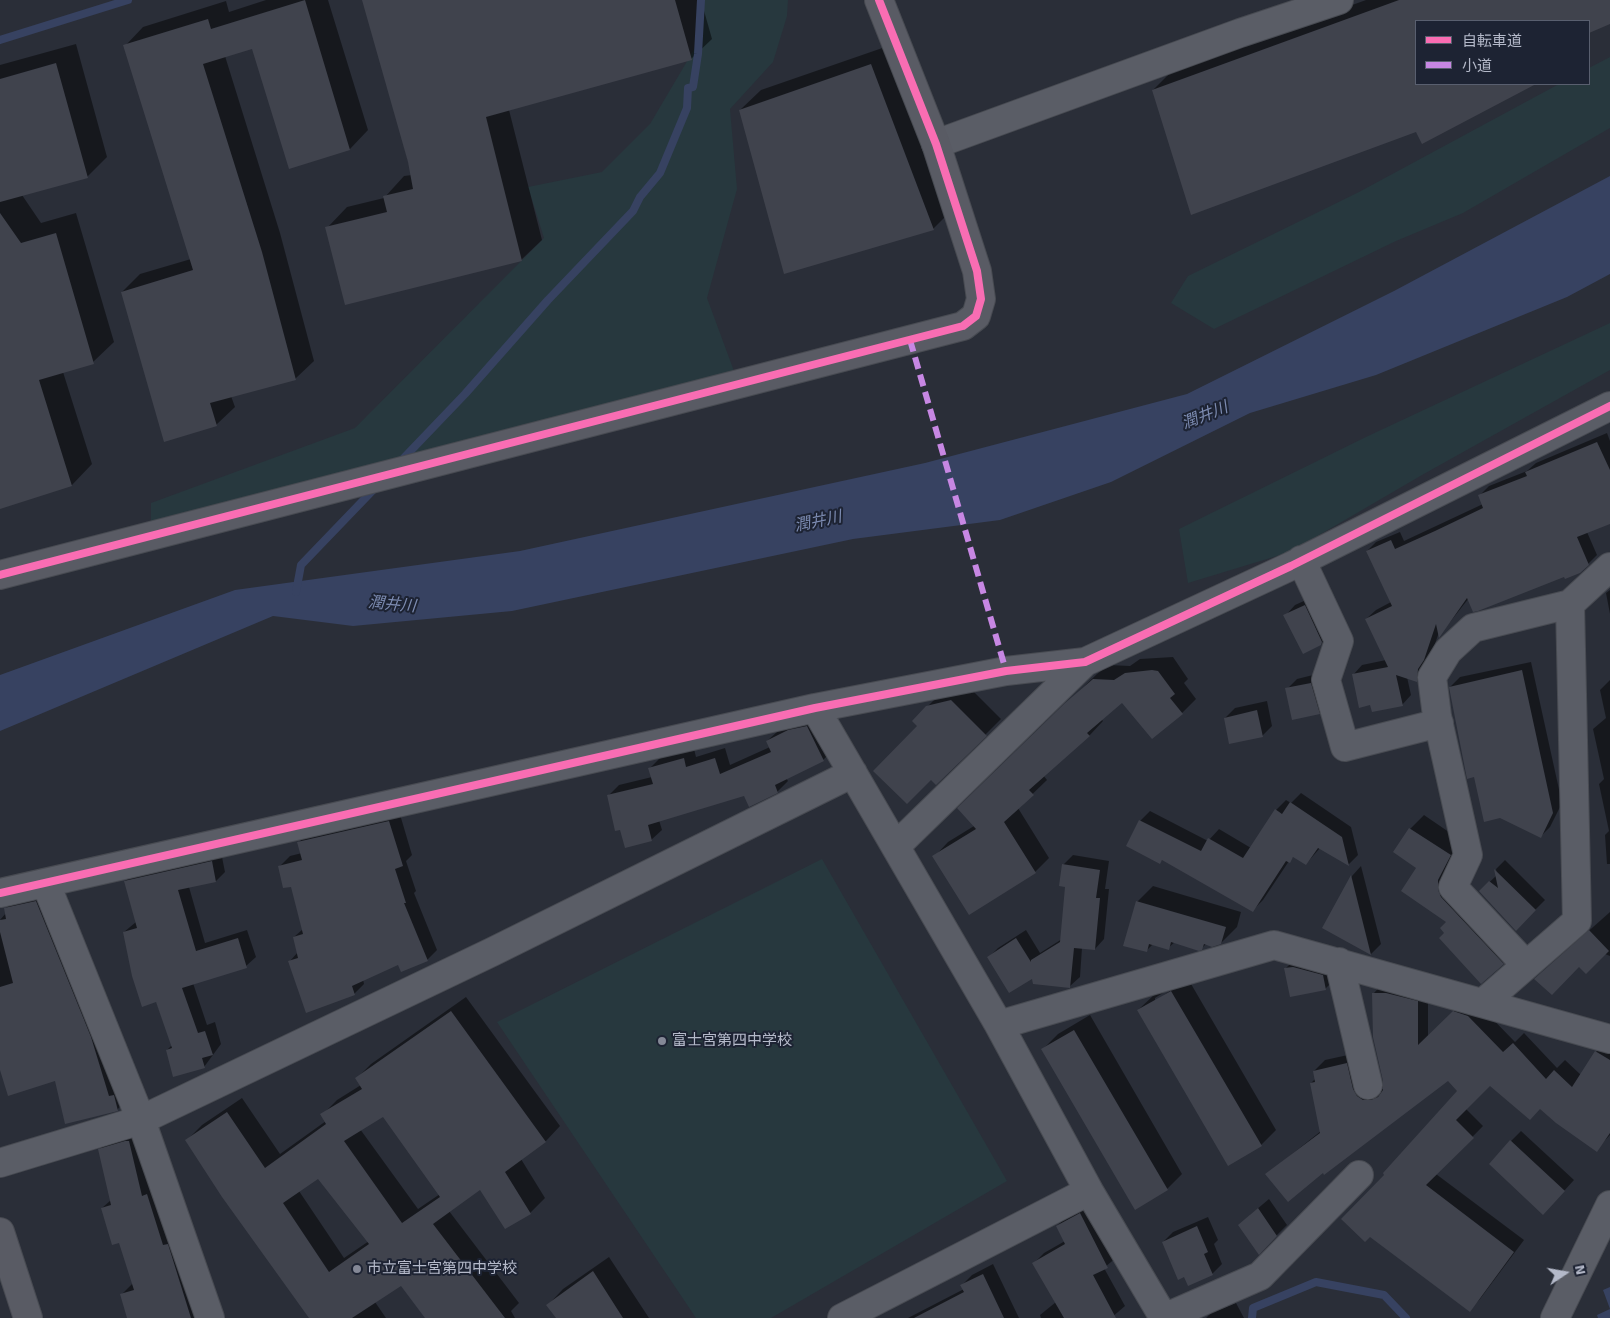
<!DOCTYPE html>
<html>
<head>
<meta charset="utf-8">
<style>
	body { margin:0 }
	#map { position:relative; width:1610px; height:1318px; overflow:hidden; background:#2a2e38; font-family:Signika,"Noto Sans JP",sans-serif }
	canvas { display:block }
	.legend { position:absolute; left:1415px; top:20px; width:175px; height:65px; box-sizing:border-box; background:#1d2333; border:1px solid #595f6f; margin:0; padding:6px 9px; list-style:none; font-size:15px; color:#b4b9c9 }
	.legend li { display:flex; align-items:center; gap:10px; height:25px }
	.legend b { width:25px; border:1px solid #595f6f }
	.north { position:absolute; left:1540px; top:1248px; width:50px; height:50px; -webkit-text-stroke:4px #1d2333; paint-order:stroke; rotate:78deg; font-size:14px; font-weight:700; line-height:20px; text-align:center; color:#b4b9c9 }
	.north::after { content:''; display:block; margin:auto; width:18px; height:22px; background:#b4b9c9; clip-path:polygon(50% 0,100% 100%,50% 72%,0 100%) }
</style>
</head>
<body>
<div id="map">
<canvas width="1610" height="1318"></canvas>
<ul class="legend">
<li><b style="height:6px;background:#f96db3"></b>自転車道</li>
<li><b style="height:6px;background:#c787e3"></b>小道</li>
</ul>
<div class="north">N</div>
</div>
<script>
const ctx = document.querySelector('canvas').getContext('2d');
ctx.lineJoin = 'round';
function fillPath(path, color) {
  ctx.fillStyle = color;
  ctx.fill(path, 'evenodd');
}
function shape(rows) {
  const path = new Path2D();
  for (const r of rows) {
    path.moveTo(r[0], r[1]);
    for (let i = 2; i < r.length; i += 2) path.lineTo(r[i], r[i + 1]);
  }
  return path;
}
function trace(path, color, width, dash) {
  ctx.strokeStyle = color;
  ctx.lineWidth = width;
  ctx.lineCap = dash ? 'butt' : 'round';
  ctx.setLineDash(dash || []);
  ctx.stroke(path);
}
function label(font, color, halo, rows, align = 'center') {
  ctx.font = font + ' Signika,"Noto Sans JP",sans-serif';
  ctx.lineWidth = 4;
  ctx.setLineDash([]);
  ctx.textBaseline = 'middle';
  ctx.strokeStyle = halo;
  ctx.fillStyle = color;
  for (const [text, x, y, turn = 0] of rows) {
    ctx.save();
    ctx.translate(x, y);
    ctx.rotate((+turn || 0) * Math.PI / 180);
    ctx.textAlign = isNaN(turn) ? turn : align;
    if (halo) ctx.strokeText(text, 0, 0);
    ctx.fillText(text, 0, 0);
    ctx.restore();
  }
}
fillPath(shape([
	[704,0,788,0,787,16,773,62,730,109,737,189,707,298,734,371,151,527,151,503,355,428,544,238,528,187,602,172,650,124,699,41],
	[1610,57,1610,128,1463,213,1396,241,1214,329,1171,303,1188,276,1359,192,1559,84,1589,84,1589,68],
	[1610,323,1610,370,1422,475,1290,552,1188,583,1179,529,1368,436],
	[822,859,1007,1181,771,1318,696,1318,497,1022]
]), '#27383e');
fillPath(shape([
	[1610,176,1610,274,1567,297,1376,375,1250,413,1111,482,1000,520,853,539,512,611,353,626,273,616,0,731,0,675,235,590,520,551,925,463,1187,394,1394,291],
	[1610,1287,1610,1318,1598,1318,1597,1315,1610,1309,1603,1290]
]), '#374261');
fillPath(shape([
	[266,0,328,0,368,130,350,149,290,167,253,48,225,56,280,233,314,361,295,379,231,396,235,407,216,425,122,292,140,274,191,259,125,46,143,27,226,1,229,12],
	[364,0,701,0,712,39,691,59,509,110,542,240,521,260,327,228,347,207,384,198,404,176,412,175],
	[1366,0,1610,0,1610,23,1589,31,1589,21,1416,21,1416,84,1526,84,1517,93,1417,130,1153,90,1173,70],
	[76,44,107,157,87,177,22,195,41,223,76,213,114,342,93,362,63,372,92,464,72,485,0,507,0,65],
	[891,45,954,208,933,229,740,110,761,90],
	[1607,433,1610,441,1610,522,1587,532,1597,555,1580,572,1469,598,1439,636,1439,632,1426,671,1416,680,1407,677,1411,695,1402,705,1371,703,1353,675,1362,665,1386,660,1366,619,1376,610,1391,602,1367,551,1376,542,1400,532,1404,541,1483,504,1480,495,1489,486,1527,471,1536,463],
	[1610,590,1610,614,1606,593],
	[1315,596,1331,633,1321,644,1285,616,1295,605],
	[1173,657,1188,679,1184,683,1196,699,1182,713,1122,701,1101,719,1103,721,1089,736,1043,775,1047,780,1018,808,1049,858,1035,872,934,857,948,842,974,826,973,794,1097,674,1109,665,1130,666,1140,659],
	[1531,662,1562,803,1550,827,1541,836,1475,776,1450,687,1460,677],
	[1321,673,1329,703,1319,713,1287,689,1297,679],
	[1610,680,1610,864,1607,864,1605,835,1609,831,1599,784,1604,779,1593,729,1606,718,1600,690],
	[967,685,1001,719,936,784,918,726,913,721,943,691],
	[1267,701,1272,726,1262,736,1225,718,1235,708],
	[817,716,833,750,823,760,786,778,788,781,777,792,745,795,659,820,662,830,651,840,608,796,619,785,652,777,649,769,660,758,694,749,696,757,725,748,730,765,770,747,767,741,778,731,800,720],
	[1301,793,1351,827,1358,855,1349,864,1320,848,1306,864,1294,856,1289,861,1263,900,1253,910,1163,859,1160,862,1128,845,1140,821,1150,811,1208,841,1219,829,1251,848,1276,810,1286,800,1291,803],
	[399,811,412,855,406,861,416,891,414,893,437,950,427,960,399,963,363,979,364,984,354,994,290,961,298,952,294,937,303,929,292,885,280,866,290,856,302,853,299,842,309,832],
	[1424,815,1462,841,1451,866,1516,950,1503,963,1446,933,1448,921,1418,867,1395,852,1410,829],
	[1436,884,1442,895,1439,895],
	[221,852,225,872,216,881,189,887,205,943,247,930,256,957,246,966,193,983,207,1025,215,1022,221,1044,204,1067,167,1050,172,1045,156,1001,124,932,136,922,125,881,135,872],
	[1073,855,1109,861,1105,889,1109,889,1104,939,1095,949,1082,948,1080,977,1070,986,1033,976,989,957,998,948,1026,930,1040,953,1062,939,1066,886,1063,865],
	[1505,860,1545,900,1516,929,1480,891,1497,875,1496,869],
	[1361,866,1381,944,1371,954,1324,928,1352,876],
	[1153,886,1241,912,1237,927,1221,943,1206,944,1202,948,1175,942,1168,948,1153,944,1146,951,1137,902],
	[47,890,128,1098,117,1110,56,1080,0,1066,0,920,6,913,5,909,17,897],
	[1610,912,1610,956,1605,954,1579,966,1547,968],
	[1304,957,1335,979,1325,989,1285,969,1295,959],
	[1187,977,1276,1130,1261,1145,1138,1010,1154,995],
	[1169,989,1170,991,1155,1001,1155,998],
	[1384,982,1428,991,1428,1036,1465,1001,1479,1005,1515,1042,1524,1033,1557,1068,1565,1060,1581,1075,1596,1052,1607,1041,1610,1041,1610,1135,1596,1150,1541,1108,1490,1085,1466,1109,1483,1126,1436,1174,1524,1240,1480,1299,1470,1310,1385,1175,1459,1091,1449,1079,1267,1174,1321,1131,1311,1083,1316,1078,1314,1071,1325,1060,1357,1053,1374,1089,1384,1089,1374,993],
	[466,997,560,1126,546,1141,521,1159,545,1198,530,1213,505,1227,480,1189,449,1211,519,1303,511,1311,515,1318,426,1318,401,1285,375,1302,386,1318,310,1318,187,1140,202,1125,242,1098,280,1154,326,1121,322,1115,337,1100,361,1085,357,1078,371,1064],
	[383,1115,440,1194,418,1209,360,1129],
	[319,1177,369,1241,344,1258,299,1191],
	[1090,1015,1182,1174,1167,1189,1043,1049,1058,1034],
	[142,1129,207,1318,128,1318,121,1295,133,1283,120,1241,102,1208,111,1200,99,1150,112,1137],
	[1521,1131,1574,1180,1553,1203,1511,1141],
	[1269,1199,1287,1225,1259,1253,1250,1215],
	[1091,1204,1118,1256,1104,1268,1125,1306,1111,1318,1041,1318,1040,1315,1056,1302,1034,1263,1044,1253,1065,1241,1057,1226,1067,1216],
	[1208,1217,1218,1240,1214,1244,1222,1264,1212,1274,1184,1276,1163,1242,1173,1232],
	[609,1257,649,1318,557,1318,548,1305,563,1289],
	[993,1264,1019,1318,908,1318,964,1289,962,1285,972,1275],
	[1236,1303,1244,1318,1206,1318,1211,1313]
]), '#0007');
trace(shape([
	[0,40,128,0],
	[399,463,465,394,548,300,633,211,640,197,660,173,687,108,688,88,693,87,698,54,701,0],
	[296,592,301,565,376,487],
	[1252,1318,1253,1308,1316,1282,1384,1295,1406,1318]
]), '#374261', 8);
fillPath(shape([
	[305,0,350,150,289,169,252,49,203,64,262,252,296,380,210,403,217,426,164,442,121,292,193,270,123,45,208,19,211,29],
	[362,0,675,0,692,60,486,117,522,261,345,305,325,227,387,212,383,196,413,189,408,162],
	[1399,0,1610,0,1610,24,1589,33,1589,21,1416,21,1416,84,1536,84,1422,144,1416,132,1191,215,1152,90],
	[56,63,88,178,0,202,0,79],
	[871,64,934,230,784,274,739,110],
	[0,213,21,243,56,233,94,364,39,380,72,486,0,509],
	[1597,442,1610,470,1610,524,1577,537,1589,565,1580,573,1565,579,1564,577,1478,611,1473,612,1467,598,1439,638,1436,624,1424,660,1418,669,1417,682,1396,675,1403,706,1372,712,1370,705,1359,708,1352,674,1388,667,1365,619,1392,606,1366,551,1391,540,1395,549,1435,531,1483,508,1478,495,1527,476,1525,472],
	[1305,605,1322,642,1321,645,1303,654,1283,615],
	[1152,670,1158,671,1175,694,1170,698,1183,714,1152,739,1122,703,1087,733,1090,736,1029,790,1034,795,1004,822,1036,873,969,915,932,856,976,829,957,808,1065,703,1093,679,1114,680,1125,673],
	[1522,670,1553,813,1541,838,1500,818,1484,822,1474,777,1467,779,1449,687],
	[1311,683,1320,714,1292,720,1285,688],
	[951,700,987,736,936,785,931,780,907,804,873,771,917,726,912,721,926,706],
	[1257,710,1263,737,1229,744,1224,718],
	[807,726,824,761,775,785,778,793,749,807,744,796,648,825,652,841,625,848,620,830,615,831,607,795,653,784,648,768,684,758,686,767,715,758,720,774,771,752,766,741,788,730],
	[1290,802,1342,837,1349,866,1318,848,1306,865,1293,857,1290,863,1286,861,1253,912,1162,860,1160,864,1126,846,1139,820,1201,851,1208,838,1243,858,1275,809,1282,814],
	[389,821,403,866,395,869,406,903,404,903,428,961,401,972,398,965,352,986,355,995,306,1013,288,961,298,958,293,937,303,934,291,887,283,888,278,866,302,860,297,842],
	[1409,828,1451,855,1438,880,1438,890,1441,897,1504,964,1481,984,1439,938,1444,933,1440,928,1446,922,1401,891,1416,868,1393,852],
	[212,861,216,882,178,890,196,951,238,938,247,968,182,988,198,1033,205,1031,213,1055,202,1058,205,1068,173,1077,166,1050,172,1048,156,1002,142,1007,132,976,123,932,137,928,124,881],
	[1062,864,1100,870,1096,898,1100,898,1095,950,1074,948,1070,988,1033,984,1032,979,1009,993,987,957,1016,938,1031,962,1031,960,1060,942,1065,887,1059,886],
	[1494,869,1536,910,1516,931,1479,891,1489,881,1498,888],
	[1351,875,1371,955,1322,928],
	[36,901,91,1037,109,1096,114,1095,118,1111,65,1124,55,1081,8,1096,0,1070,0,987,13,983,0,932,0,920,6,919,4,908],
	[1136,901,1226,927,1221,944,1212,947,1204,944,1202,950,1199,951,1171,942,1169,950,1149,944,1147,952,1123,946],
	[1589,930,1609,951,1586,974,1579,967,1552,995,1534,979],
	[1293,967,1323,975,1326,990,1290,997,1284,968],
	[1171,991,1262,1146,1228,1166,1137,1010],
	[1372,993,1386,993,1418,1001,1418,1045,1453,1011,1468,1016,1503,1052,1513,1043,1546,1079,1554,1070,1572,1087,1595,1051,1610,1060,1610,1133,1597,1152,1556,1123,1540,1109,1530,1120,1490,1086,1456,1120,1474,1138,1426,1185,1514,1252,1470,1312,1370,1237,1365,1242,1341,1219,1384,1175,1383,1173,1457,1091,1448,1081,1324,1175,1323,1173,1288,1202,1265,1174,1320,1133,1310,1083,1315,1082,1313,1071,1347,1063,1353,1089,1357,1096,1363,1100,1371,1100,1378,1097,1383,1090,1383,1081,1373,1037],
	[451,1011,546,1142,505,1172,531,1214,505,1229,480,1190,433,1224,505,1318,425,1318,401,1286,352,1318,309,1318,222,1197,185,1140,227,1112,265,1168,326,1124,320,1114,362,1089,355,1078],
	[383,1117,440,1197,402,1223,344,1141],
	[318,1179,369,1244,329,1272,283,1203],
	[1074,1030,1168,1190,1135,1210,1041,1049],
	[1510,1140,1565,1191,1543,1215,1489,1164],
	[125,1141,129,1141,142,1196,147,1194,163,1245,168,1244,191,1318,127,1318,120,1294,134,1290,119,1243,112,1245,101,1208,111,1205,98,1149],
	[1258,1208,1277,1236,1259,1255,1238,1225],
	[1080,1213,1108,1268,1093,1275,1116,1318,1064,1318,1032,1263,1065,1244,1056,1226],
	[1197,1226,1208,1252,1204,1254,1213,1275,1188,1286,1184,1277,1178,1280,1162,1242],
	[593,1271,623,1318,556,1318,546,1305],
	[983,1274,1004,1318,914,1318,964,1292,960,1285]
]), '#40434d');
const street = shape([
	[936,144,1240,33,1339,0],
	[1301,560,1339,641,1326,680,1345,747,1439,723],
	[815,708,999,1025,1089,1191,1164,1318,1260,1276,1359,1175],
	[896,846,1085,662],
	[46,884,141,1120,210,1318],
	[0,893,815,708,1006,671,1085,662,1291,566,1610,406],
	[1339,962,1368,1085],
	[1526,965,1453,887,1468,855,1437,716,1432,677,1448,651,1473,628,1570,604,1610,567],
	[1484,1002,1577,921,1570,604],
	[999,1025,1274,945,1610,1039],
	[0,1163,141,1120,492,952,853,773],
	[842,1318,1089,1191],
	[1555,1318,1610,1205]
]);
const secondary = shape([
	[0,575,963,326,976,316,981,299,977,271,936,144,879,0],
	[0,1232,28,1318]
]);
trace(street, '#484b52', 30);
trace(secondary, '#484b52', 30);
trace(street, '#5a5d66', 28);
trace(secondary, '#595b64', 28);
trace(shape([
	[910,340,1006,671]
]), '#c787e3', 6, [12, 6]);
trace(shape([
	[0,575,963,326,976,316,981,299,977,271,936,144,879,0],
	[0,893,815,708,1006,671,1085,662,1291,566,1610,406]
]), '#f96db3', 8);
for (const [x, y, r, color] of [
	[662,1041,5,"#848896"],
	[357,1269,5,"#848896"]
]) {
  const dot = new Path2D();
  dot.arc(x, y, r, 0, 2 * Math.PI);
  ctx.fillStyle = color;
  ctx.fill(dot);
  trace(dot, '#1d2333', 2);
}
label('15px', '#b4b9c9', '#1d2333', [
	["富士宮第四中学校",672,1041],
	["市立富士宮第四中学校",367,1269]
], 'left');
label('italic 16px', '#7c8bb1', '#1d2333', [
	["潤井川",1205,416,-22],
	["潤井川",818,522,-12],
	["潤井川",392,605,5]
]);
</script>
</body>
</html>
